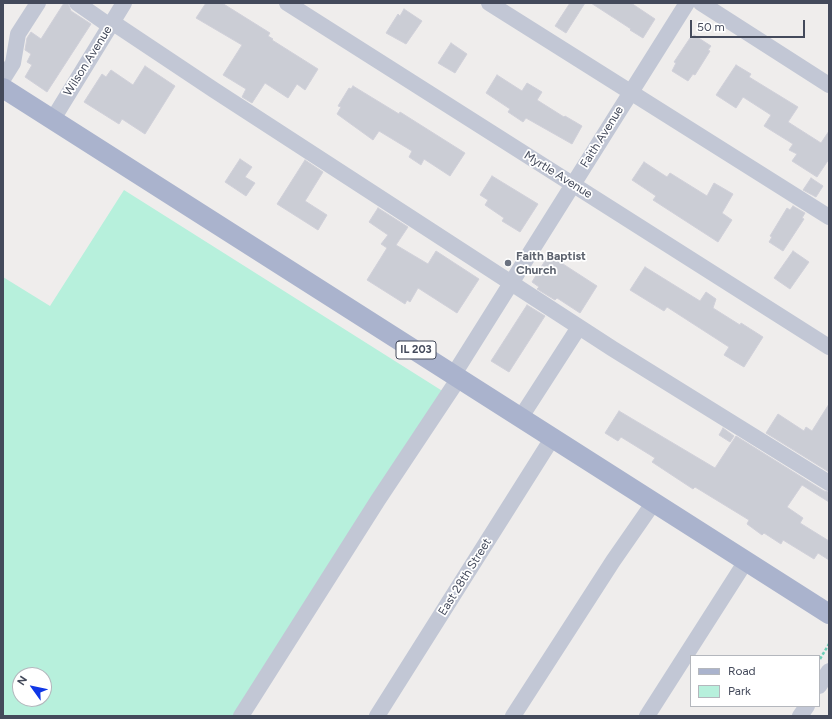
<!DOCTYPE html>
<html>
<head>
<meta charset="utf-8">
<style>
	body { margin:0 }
	#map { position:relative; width:832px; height:719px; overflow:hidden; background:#efedec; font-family:Figtree,sans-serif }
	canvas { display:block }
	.frame { position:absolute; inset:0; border:4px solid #444a5b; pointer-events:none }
	.legend { position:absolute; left:690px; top:655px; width:130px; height:52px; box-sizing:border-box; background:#fff; border:1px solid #b4b7bd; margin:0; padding:5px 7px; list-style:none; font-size:12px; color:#444a5b }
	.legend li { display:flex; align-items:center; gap:8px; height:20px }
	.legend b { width:20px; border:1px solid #b4b7bd }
	.north { position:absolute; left:12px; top:667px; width:40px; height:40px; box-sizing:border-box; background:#fff; border:1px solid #b4b7bd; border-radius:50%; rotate:303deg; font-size:11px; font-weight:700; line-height:16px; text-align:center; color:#444a5b }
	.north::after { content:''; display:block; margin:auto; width:14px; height:18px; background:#1037e6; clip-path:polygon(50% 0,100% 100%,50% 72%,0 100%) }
	.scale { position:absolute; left:690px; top:20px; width:115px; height:18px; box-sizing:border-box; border:2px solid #444a5b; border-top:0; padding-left:5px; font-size:12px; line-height:14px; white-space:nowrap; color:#444a5b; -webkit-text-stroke:3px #fff; paint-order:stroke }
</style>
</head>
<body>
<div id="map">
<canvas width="832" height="719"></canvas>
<div class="frame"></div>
<ul class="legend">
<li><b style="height:5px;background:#aab3cd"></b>Road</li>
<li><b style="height:11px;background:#b7f0dc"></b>Park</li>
</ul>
<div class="north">N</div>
<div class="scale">50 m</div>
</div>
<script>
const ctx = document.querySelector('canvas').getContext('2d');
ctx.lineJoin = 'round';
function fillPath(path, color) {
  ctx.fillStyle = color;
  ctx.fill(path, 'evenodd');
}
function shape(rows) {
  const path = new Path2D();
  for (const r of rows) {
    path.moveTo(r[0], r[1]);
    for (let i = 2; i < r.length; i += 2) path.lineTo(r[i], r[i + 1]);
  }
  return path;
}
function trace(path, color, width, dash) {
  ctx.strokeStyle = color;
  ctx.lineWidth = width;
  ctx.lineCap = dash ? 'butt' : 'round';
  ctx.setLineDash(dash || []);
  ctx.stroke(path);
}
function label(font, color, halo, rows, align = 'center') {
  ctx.font = font + ' Figtree,sans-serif';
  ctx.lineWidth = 3.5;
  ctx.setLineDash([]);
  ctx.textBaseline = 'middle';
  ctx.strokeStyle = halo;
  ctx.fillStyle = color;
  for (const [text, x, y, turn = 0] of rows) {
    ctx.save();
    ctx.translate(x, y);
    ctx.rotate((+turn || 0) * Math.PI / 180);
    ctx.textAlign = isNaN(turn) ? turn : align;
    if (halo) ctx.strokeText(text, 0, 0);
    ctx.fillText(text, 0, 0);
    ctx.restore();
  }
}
fillPath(shape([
	[124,190,444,392,237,716,3,716,3,277,50,306],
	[20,675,44,675,44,699,20,699]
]), '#b7f0dc');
const building = shape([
	[64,3,68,3,71,11,91,24,47,92,25,77,32,65,27,62,31,54,25,50,27,38,31,32,41,39,64,3],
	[206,3,222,3,270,33,268,36,273,39,272,40,318,69,305,90,297,84,288,98,265,83,252,103,242,97,246,89,223,75,242,45,196,18,206,3],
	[570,3,585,3,566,33,555,26,570,3],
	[591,3,631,3,655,19,643,38,630,30,631,29,591,3],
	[404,9,422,21,406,44,386,33,398,14,400,16,404,9],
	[694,35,711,46,708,50,710,51,695,75,693,74,688,81,672,71,676,63,674,62,690,38,692,39,694,35],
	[451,43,467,54,455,73,438,63,451,43],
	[736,65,751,74,749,77,798,107,788,122,821,143,829,131,829,159,817,177,792,161,797,154,789,150,793,144,764,126,771,115,743,97,736,108,716,95,736,65],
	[145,66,175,86,145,134,122,119,119,124,84,102,102,74,106,77,111,70,133,85,145,66],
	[497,75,522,91,527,83,542,92,537,100,564,117,565,116,582,126,572,144,526,118,523,122,508,112,510,109,486,93,497,75],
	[353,86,399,114,400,112,465,153,450,176,424,159,421,165,409,157,412,151,379,131,373,140,337,114,341,107,338,106,349,88,351,89,353,86],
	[240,159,252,167,245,177,255,183,246,196,225,182,240,159],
	[305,160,323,172,305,201,327,215,318,230,277,204,305,160],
	[644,162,667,177,670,173,707,196,714,183,733,194,722,213,732,220,718,242,653,200,656,196,632,180,644,162],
	[492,176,538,204,520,232,502,221,504,218,485,205,488,200,480,195,492,176],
	[811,178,823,186,816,197,803,190,811,178],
	[793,206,805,213,802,218,804,219,783,251,769,242,772,237,770,236,787,208,790,210,793,206],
	[378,208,408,227,396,245,428,264,436,251,479,279,457,313,418,288,410,302,407,300,405,304,367,280,387,248,381,244,388,235,369,222,378,208],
	[551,251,565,260,563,264,597,286,580,313,557,298,555,300,537,289,539,287,532,282,551,251],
	[793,251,809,262,790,289,774,278,793,251],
	[645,267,700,301,706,292,716,299,713,308,740,325,741,323,763,337,744,367,724,355,729,347,667,307,664,311,630,290,645,267],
	[527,305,545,316,509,372,491,361,527,305],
	[829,404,829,472,766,433,778,414,804,431,806,427,812,431,829,404],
	[619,411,715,468,736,436,824,491,829,492,829,502,802,485,787,507,803,518,800,523,829,541,829,560,818,553,814,559,783,540,781,544,764,533,762,535,747,524,749,520,695,487,693,489,652,462,655,458,621,437,618,441,605,433,619,411],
	[723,428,734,436,730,442,719,435,723,428]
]);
fillPath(building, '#cbcdd5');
trace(building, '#d0d0d9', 1);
trace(shape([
	[820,659,829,644]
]), '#6ed0b8', 2.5, [3, 2]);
trace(shape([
	[77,3,110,26],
	[287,3,829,347],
	[489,3,829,217],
	[701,3,829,85],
	[112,22,214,90,613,349,829,483],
	[3,79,13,63,18,34,38,3],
	[53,119,124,3],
	[454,374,687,3],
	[521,417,579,327],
	[819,686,829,671],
	[241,716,378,500,459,378],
	[377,716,553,437],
	[513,716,613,561,654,502],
	[647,716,746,561],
	[800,716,807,706]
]), '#c2c7d5', 16);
trace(shape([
	[3,88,829,614]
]), '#aab3cd', 20);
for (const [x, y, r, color] of [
	[508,263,4,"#6b7280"]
]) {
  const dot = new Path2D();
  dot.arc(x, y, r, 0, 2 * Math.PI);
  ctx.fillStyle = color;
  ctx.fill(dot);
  trace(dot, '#fff', 1.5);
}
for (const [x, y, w] of [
	[416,350,40]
]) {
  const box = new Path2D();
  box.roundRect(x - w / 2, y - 9, w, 18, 3);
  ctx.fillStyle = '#fff';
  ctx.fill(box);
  trace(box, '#444a5b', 1);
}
label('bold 11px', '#444a5b', null, [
	["IL 203",416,350]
]);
label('12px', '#444a5b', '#fff', [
	["Wilson Avenue",88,61,-58],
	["Faith Avenue",602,137,-58],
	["Myrtle Avenue",558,175,32],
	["East 28th Street",465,577,-58]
]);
label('bold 12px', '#5b616d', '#fff', [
	["Faith Baptist",516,256],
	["Church",516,270]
], 'left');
</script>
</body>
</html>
